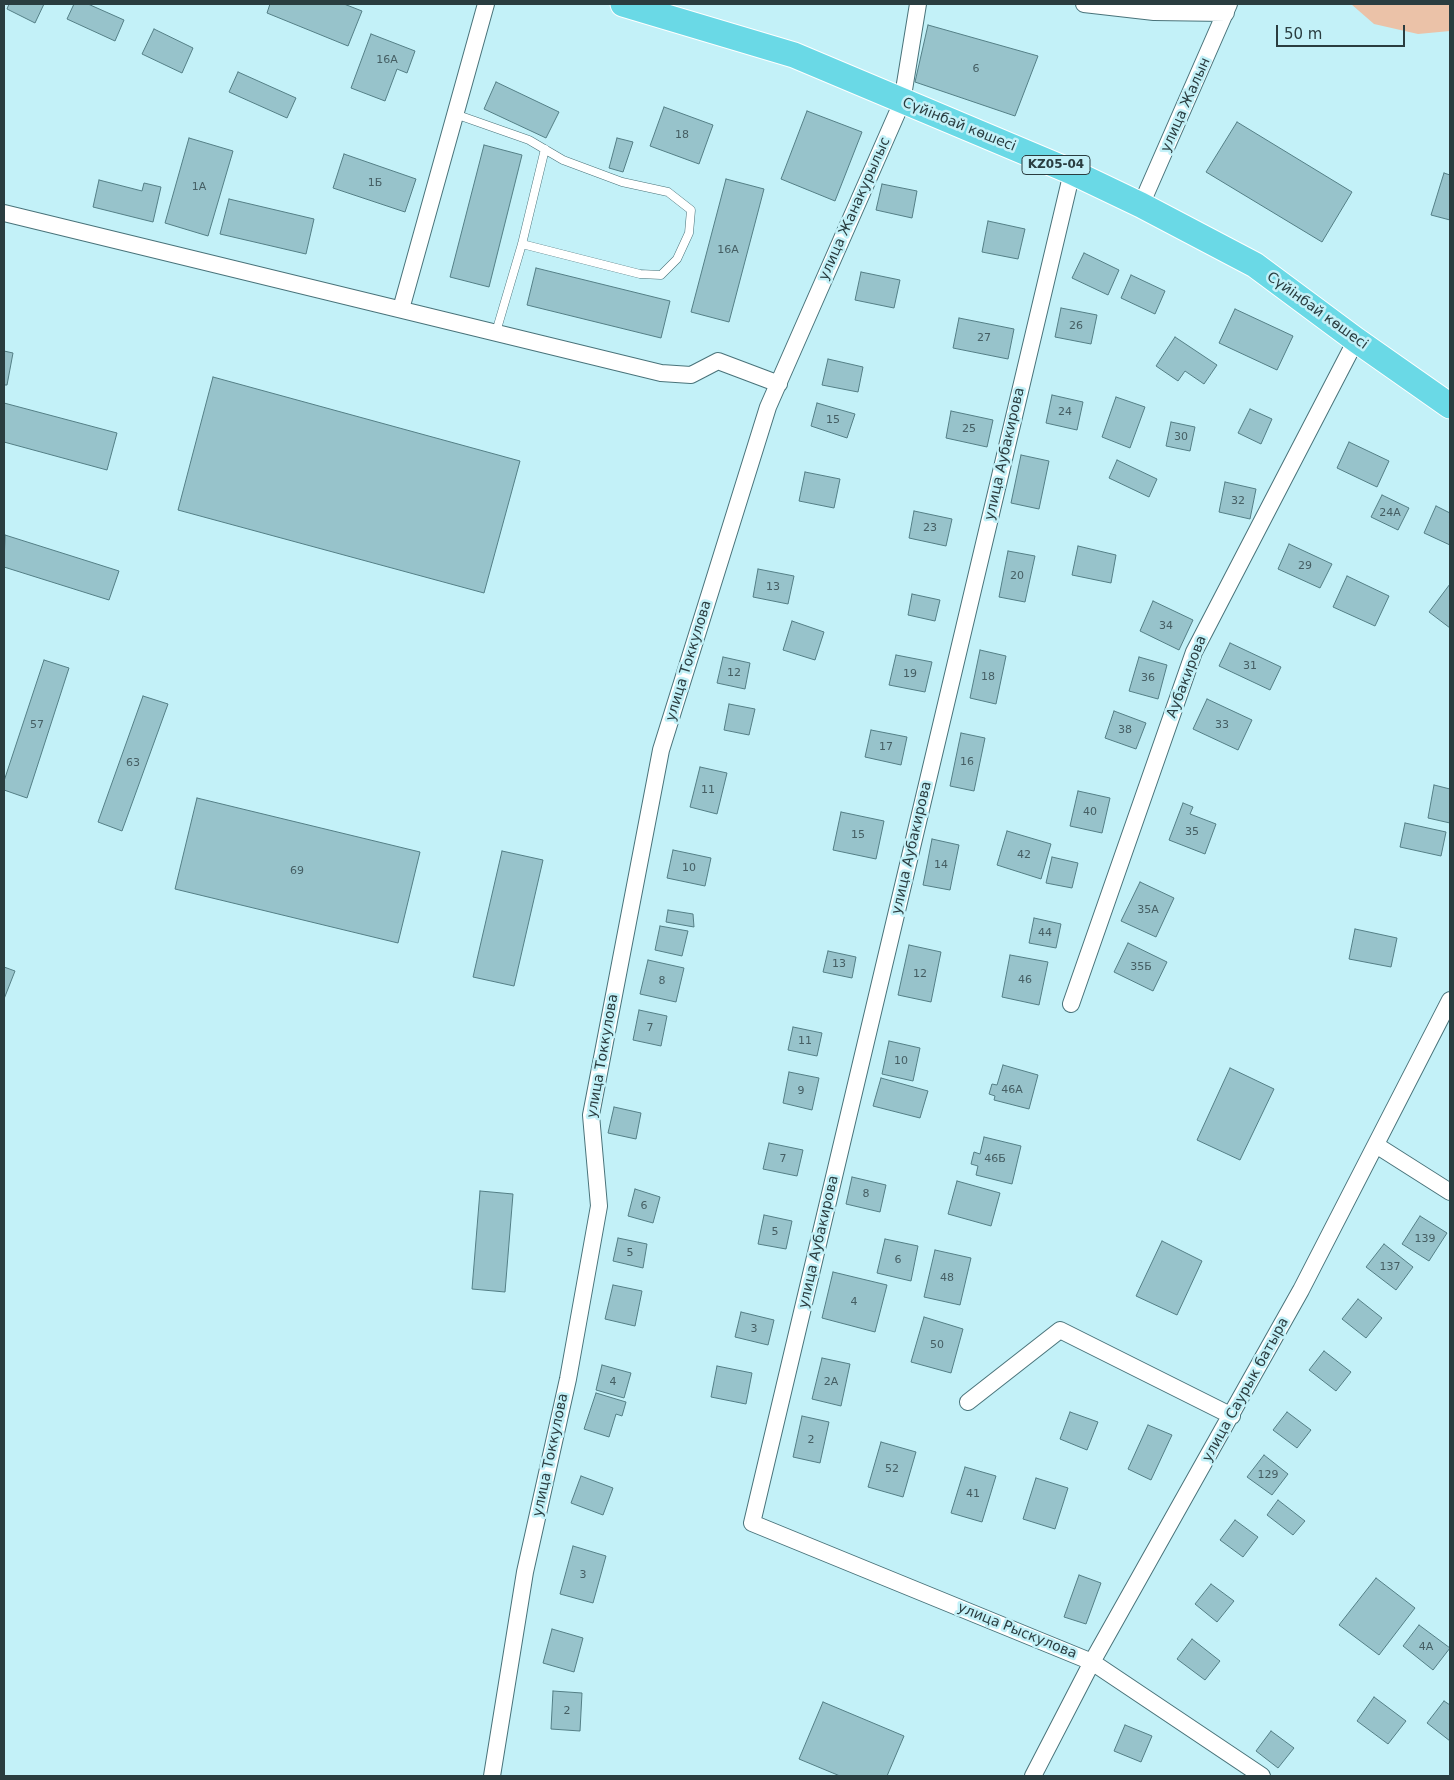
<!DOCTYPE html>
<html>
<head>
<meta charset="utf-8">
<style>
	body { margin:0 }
	#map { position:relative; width:1454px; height:1780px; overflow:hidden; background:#c3f1f8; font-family:"DejaVu Sans",sans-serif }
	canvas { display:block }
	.frame { position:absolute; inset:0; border:5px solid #2a3d40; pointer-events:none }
	.scale { position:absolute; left:1276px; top:25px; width:129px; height:22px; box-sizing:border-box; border:2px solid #2a3d40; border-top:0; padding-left:6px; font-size:15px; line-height:18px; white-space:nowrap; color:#2a3d40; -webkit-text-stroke:4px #c3f1f8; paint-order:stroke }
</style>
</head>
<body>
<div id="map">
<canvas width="1454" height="1780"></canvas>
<div class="frame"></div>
<div class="scale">50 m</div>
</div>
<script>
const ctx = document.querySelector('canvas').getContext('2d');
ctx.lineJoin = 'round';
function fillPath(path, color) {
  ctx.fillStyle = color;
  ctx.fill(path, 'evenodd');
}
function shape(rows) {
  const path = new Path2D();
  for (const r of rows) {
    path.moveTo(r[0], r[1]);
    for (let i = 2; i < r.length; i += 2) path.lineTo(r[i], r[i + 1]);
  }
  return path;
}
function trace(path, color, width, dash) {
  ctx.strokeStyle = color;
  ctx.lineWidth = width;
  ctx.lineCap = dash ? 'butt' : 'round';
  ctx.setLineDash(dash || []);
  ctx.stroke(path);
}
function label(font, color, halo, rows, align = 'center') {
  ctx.font = font + ' "DejaVu Sans",sans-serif';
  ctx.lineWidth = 5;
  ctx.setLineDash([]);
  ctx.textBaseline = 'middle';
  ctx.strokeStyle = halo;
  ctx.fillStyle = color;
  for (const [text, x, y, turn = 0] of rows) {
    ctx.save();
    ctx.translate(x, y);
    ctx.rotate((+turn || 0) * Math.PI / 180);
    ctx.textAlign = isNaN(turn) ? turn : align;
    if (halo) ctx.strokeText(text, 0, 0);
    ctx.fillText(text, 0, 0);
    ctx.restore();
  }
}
fillPath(shape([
	[1351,4,1450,4,1450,31,1418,34,1374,24]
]), '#ebc2a8');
const building = shape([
	[9,4,44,4,35,23,7,9,9,4],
	[74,4,88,4,124,20,115,41,67,19,74,4],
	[270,4,344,4,362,11,348,46,267,13,270,4],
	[928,25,1038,56,1015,116,915,82,928,25],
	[154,29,193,48,182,73,142,54,154,29],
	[371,34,415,51,407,73,397,69,385,101,351,88,371,34],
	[238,72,296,98,287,118,229,92,238,72],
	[496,82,559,112,546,138,484,109,496,82],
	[664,107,713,125,699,164,650,146,664,107],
	[807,111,862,132,835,201,781,179,807,111],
	[1237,122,1352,192,1322,242,1206,172,1237,122],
	[189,138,233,151,208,236,165,223,189,138],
	[617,138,633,142,623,172,609,168,617,138],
	[484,145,522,155,489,287,450,277,484,145],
	[344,154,416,179,405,212,333,188,344,154],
	[1444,173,1450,175,1450,220,1431,215,1444,173],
	[726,179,764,189,729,322,691,312,726,179],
	[99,180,142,191,144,183,161,187,153,222,93,207,99,180],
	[882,184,917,191,912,218,876,210,882,184],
	[229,199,314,219,306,254,220,234,229,199],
	[988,221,1025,229,1018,259,982,252,988,221],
	[1084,253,1119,270,1108,295,1072,278,1084,253],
	[536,268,670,301,661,338,527,305,536,268],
	[861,272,900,280,894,308,855,300,861,272],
	[1131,275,1165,291,1155,314,1121,298,1131,275],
	[1061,308,1097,315,1091,344,1055,337,1061,308],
	[1235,309,1293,336,1277,370,1219,343,1235,309],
	[959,318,1014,329,1008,359,953,348,959,318],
	[1175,337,1217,365,1204,384,1185,371,1178,381,1156,366,1175,337],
	[4,351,13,353,7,385,4,385,4,351],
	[828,359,863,367,858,392,822,385,828,359],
	[213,377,520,461,484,593,178,510,213,377],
	[1052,395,1083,402,1077,430,1046,423,1052,395],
	[1116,397,1145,407,1130,448,1102,437,1116,397],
	[4,403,117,433,107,470,4,442,4,403],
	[817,403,855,414,847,438,811,426,817,403],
	[1250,409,1272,419,1261,444,1238,433,1250,409],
	[951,411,993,420,987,447,946,438,951,411],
	[1171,422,1195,427,1190,451,1166,446,1171,422],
	[1349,442,1389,461,1377,487,1337,468,1349,442],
	[1021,455,1049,461,1039,509,1011,503,1021,455],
	[1117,460,1157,479,1149,497,1109,478,1117,460],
	[805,472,840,479,834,508,799,501,805,472],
	[1225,482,1256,489,1250,519,1219,512,1225,482],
	[1382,495,1409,508,1398,530,1371,517,1382,495],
	[1436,506,1450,513,1450,545,1424,533,1436,506],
	[914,511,952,519,946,546,909,538,914,511],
	[5,535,119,571,109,600,4,567,5,535],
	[1289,544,1332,564,1320,588,1278,569,1289,544],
	[1078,546,1116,555,1111,583,1072,575,1078,546],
	[1008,551,1035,556,1025,602,999,597,1008,551],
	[758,569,794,576,788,604,753,597,758,569],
	[1347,576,1389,596,1375,626,1333,607,1347,576],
	[1450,584,1450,628,1429,612,1450,584],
	[912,594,940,600,935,621,908,615,912,594],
	[1153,601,1193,620,1179,650,1140,631,1153,601],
	[792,621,824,632,815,660,783,650,792,621],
	[1230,643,1281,667,1270,690,1219,666,1230,643],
	[980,650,1006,656,996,704,970,698,980,650],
	[896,655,932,662,925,692,889,685,896,655],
	[723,657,750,663,745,689,717,683,723,657],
	[1139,657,1167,665,1158,699,1129,691,1139,657],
	[44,660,69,668,27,798,4,790,4,781,44,660],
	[143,696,168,704,122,831,98,822,143,696],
	[1207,699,1252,720,1238,750,1193,729,1207,699],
	[729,704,755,709,749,735,724,730,729,704],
	[1114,711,1146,723,1136,749,1105,738,1114,711],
	[871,730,907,737,901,765,865,757,871,730],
	[961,733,985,738,974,791,950,786,961,733],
	[700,767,727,773,717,814,690,807,700,767],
	[1434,785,1450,789,1450,823,1428,818,1434,785],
	[1078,791,1110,798,1102,833,1070,826,1078,791],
	[197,798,420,852,398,943,175,889,197,798],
	[1183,803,1193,807,1190,814,1216,824,1205,854,1169,840,1183,803],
	[841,812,884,821,876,859,833,850,841,812],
	[1405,823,1446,832,1441,856,1400,847,1405,823],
	[1007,831,1051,844,1041,879,997,865,1007,831],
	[932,839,959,845,950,890,923,885,932,839],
	[673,850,711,858,705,886,667,878,673,850],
	[502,851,543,860,514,986,473,977,502,851],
	[1052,857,1078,863,1072,888,1046,883,1052,857],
	[1140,882,1174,898,1156,937,1121,921,1140,882],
	[668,910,693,914,694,927,666,922,668,910],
	[1034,918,1061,924,1056,948,1029,943,1034,918],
	[660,926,688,931,682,956,655,950,660,926],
	[1355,929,1397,938,1391,967,1349,959,1355,929],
	[1128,943,1167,962,1153,991,1114,972,1128,943],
	[909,945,941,952,931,1002,898,995,909,945],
	[828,951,856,957,852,978,823,972,828,951],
	[1010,955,1048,962,1039,1005,1002,997,1010,955],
	[648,960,684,968,676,1002,640,994,648,960],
	[4,967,15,971,4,999,4,967],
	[639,1010,667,1016,661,1046,633,1040,639,1010],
	[793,1027,822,1033,817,1056,788,1050,793,1027],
	[889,1041,920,1048,913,1081,882,1074,889,1041],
	[1003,1065,1038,1075,1029,1109,994,1100,995,1096,989,1094,992,1084,997,1085,1003,1065],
	[1230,1068,1274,1089,1240,1160,1197,1140,1230,1068],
	[789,1072,819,1078,812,1110,783,1103,789,1072],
	[881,1078,928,1091,920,1118,873,1106,881,1078],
	[614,1107,641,1113,636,1139,608,1133,614,1107],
	[984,1137,1021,1146,1012,1184,976,1175,978,1166,971,1164,974,1152,980,1154,984,1137],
	[769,1143,803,1150,797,1176,763,1169,769,1143],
	[852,1177,886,1185,880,1212,846,1204,852,1177],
	[957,1181,1000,1193,991,1226,948,1214,957,1181],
	[635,1189,660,1197,653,1223,628,1216,635,1189],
	[480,1191,513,1194,505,1292,472,1289,480,1191],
	[764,1215,792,1221,786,1249,758,1244,764,1215],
	[1420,1216,1447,1233,1429,1261,1402,1244,1420,1216],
	[618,1238,647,1244,643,1268,613,1261,618,1238],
	[885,1239,918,1246,911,1281,877,1273,885,1239],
	[1162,1241,1202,1261,1177,1315,1136,1296,1162,1241],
	[1384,1244,1413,1267,1396,1290,1366,1267,1384,1244],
	[935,1250,971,1258,960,1305,924,1297,935,1250],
	[833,1272,887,1285,875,1332,822,1318,833,1272],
	[613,1285,642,1291,635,1326,605,1319,613,1285],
	[1358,1299,1382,1318,1366,1338,1342,1319,1358,1299],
	[741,1312,774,1320,768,1345,735,1337,741,1312],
	[924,1317,963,1329,951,1373,911,1362,924,1317],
	[1324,1351,1351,1372,1336,1391,1309,1370,1324,1351],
	[822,1358,850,1364,841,1406,812,1399,822,1358],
	[602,1365,631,1373,624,1398,596,1390,602,1365],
	[717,1366,752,1373,746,1404,711,1397,717,1366],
	[596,1393,626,1402,622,1416,616,1414,609,1437,584,1429,596,1393],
	[1070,1412,1098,1422,1087,1450,1060,1439,1070,1412],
	[1287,1412,1311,1430,1297,1448,1273,1430,1287,1412],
	[802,1416,829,1422,820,1463,793,1457,802,1416],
	[1148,1425,1172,1435,1151,1480,1128,1469,1148,1425],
	[881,1442,916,1452,903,1497,868,1487,881,1442],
	[1264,1455,1288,1474,1272,1495,1247,1477,1264,1455],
	[965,1467,996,1476,982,1522,951,1513,965,1467],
	[581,1476,613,1488,603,1515,571,1503,581,1476],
	[1036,1478,1068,1488,1055,1529,1023,1519,1036,1478],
	[1278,1500,1305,1521,1293,1535,1267,1515,1278,1500],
	[1235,1520,1258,1537,1243,1557,1220,1540,1235,1520],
	[573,1546,606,1556,593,1603,560,1594,573,1546],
	[1079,1575,1101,1583,1086,1624,1064,1617,1079,1575],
	[1376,1578,1415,1608,1379,1655,1339,1625,1376,1578],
	[1211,1584,1234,1601,1217,1622,1195,1604,1211,1584],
	[1419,1625,1450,1648,1433,1670,1403,1646,1419,1625],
	[552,1629,583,1638,574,1672,543,1663,552,1629],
	[1192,1639,1220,1661,1205,1680,1177,1659,1192,1639],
	[553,1691,582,1693,580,1731,551,1729,553,1691],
	[1374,1697,1406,1721,1388,1744,1357,1721,1374,1697],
	[1444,1701,1450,1705,1450,1741,1427,1723,1444,1701],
	[823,1702,904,1736,887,1776,840,1776,799,1759,823,1702],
	[1125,1725,1152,1736,1141,1762,1114,1751,1125,1725],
	[1271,1731,1294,1748,1278,1768,1256,1751,1271,1731]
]);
fillPath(building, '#97c3cb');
trace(building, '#547f86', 1);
const service = shape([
	[455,114,529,140,563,160,622,182,668,192,691,210,689,233,677,259,661,275,640,274,522,244],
	[496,332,522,244,545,149]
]);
const minor = shape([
	[1084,4,1154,12,1226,13],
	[1072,172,752,1523,1092,1662,1262,1776],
	[1141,205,1229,4],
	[4,213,661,373,691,375,718,361,779,384],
	[401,309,486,4],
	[1071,1004,1194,652,1356,340],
	[1376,1145,1450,1192],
	[968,1402,1060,1330,1232,1416],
	[492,1776,525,1572,568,1379,599,1206,591,1115,661,750,768,407,902,102,918,4],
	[1033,1776,1092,1662,1301,1290,1450,1000]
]);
const primary = shape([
	[623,4,794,55,1072,172,1141,205,1255,265,1356,340,1450,406]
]);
trace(service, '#49737a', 9);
trace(minor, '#49737a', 18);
trace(primary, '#fff', 27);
trace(service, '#fff', 8);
trace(minor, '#fff', 16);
trace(primary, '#6ad9e6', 25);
label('11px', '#455e63', null, [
	["16А",387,60],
	["6",976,69],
	["18",682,135],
	["1Б",375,183],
	["1А",199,187],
	["16А",728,250],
	["26",1076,326],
	["27",984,338],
	["24",1065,412],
	["15",833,420],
	["25",969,429],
	["30",1181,437],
	["32",1238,501],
	["24А",1390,513],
	["23",930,528],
	["29",1305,566],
	["20",1017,576],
	["13",773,587],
	["34",1166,626],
	["31",1250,666],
	["12",734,673],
	["19",910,674],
	["18",988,677],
	["36",1148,678],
	["57",37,725],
	["33",1222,725],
	["38",1125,730],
	["17",886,747],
	["16",967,762],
	["63",133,763],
	["11",708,790],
	["40",1090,812],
	["35",1192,832],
	["15",858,835],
	["42",1024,855],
	["14",941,865],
	["10",689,868],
	["69",297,871],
	["35А",1148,910],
	["44",1045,933],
	["13",839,964],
	["35Б",1141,967],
	["12",920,974],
	["46",1025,980],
	["8",662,981],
	["7",650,1028],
	["11",805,1041],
	["10",901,1061],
	["46А",1012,1090],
	["9",801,1091],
	["7",783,1159],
	["46Б",995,1159],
	["8",866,1194],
	["6",644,1206],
	["5",775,1232],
	["139",1425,1239],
	["5",630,1253],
	["6",898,1260],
	["137",1390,1267],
	["48",947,1278],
	["4",854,1302],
	["3",754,1329],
	["50",937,1345],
	["4",613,1382],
	["2А",831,1382],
	["2",811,1440],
	["52",892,1469],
	["129",1268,1475],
	["41",973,1494],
	["3",583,1575],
	["4А",1426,1647],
	["2",567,1711]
]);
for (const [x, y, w] of [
	[1056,165,68]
]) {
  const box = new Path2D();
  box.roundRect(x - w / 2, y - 9.5, w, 19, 4);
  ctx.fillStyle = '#c3f1f8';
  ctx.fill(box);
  trace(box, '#2a3d40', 1);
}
label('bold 12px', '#2a3d40', null, [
	["KZ05-04",1056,165]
]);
label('14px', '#2a3d40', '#c3f1f8', [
	["улица Жалын",1186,105,-66],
	["Сүйінбай көшесі",959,125,22],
	["улица Жанакурылыс",855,209,-66],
	["Сүйінбай көшесі",1317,311,36],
	["улица Аубакирова",1005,454,-77],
	["улица Токкулова",689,661,-73],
	["Аубакирова",1187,677,-69],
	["улица Аубакирова",912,848,-77],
	["улица Токкулова",603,1056,-80],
	["улица Аубакирова",819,1242,-77],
	["улица Саурык батыра",1246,1390,-61],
	["улица Токкулова",551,1455,-78],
	["улица Рыскулова",1017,1631,22]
]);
</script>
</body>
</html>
